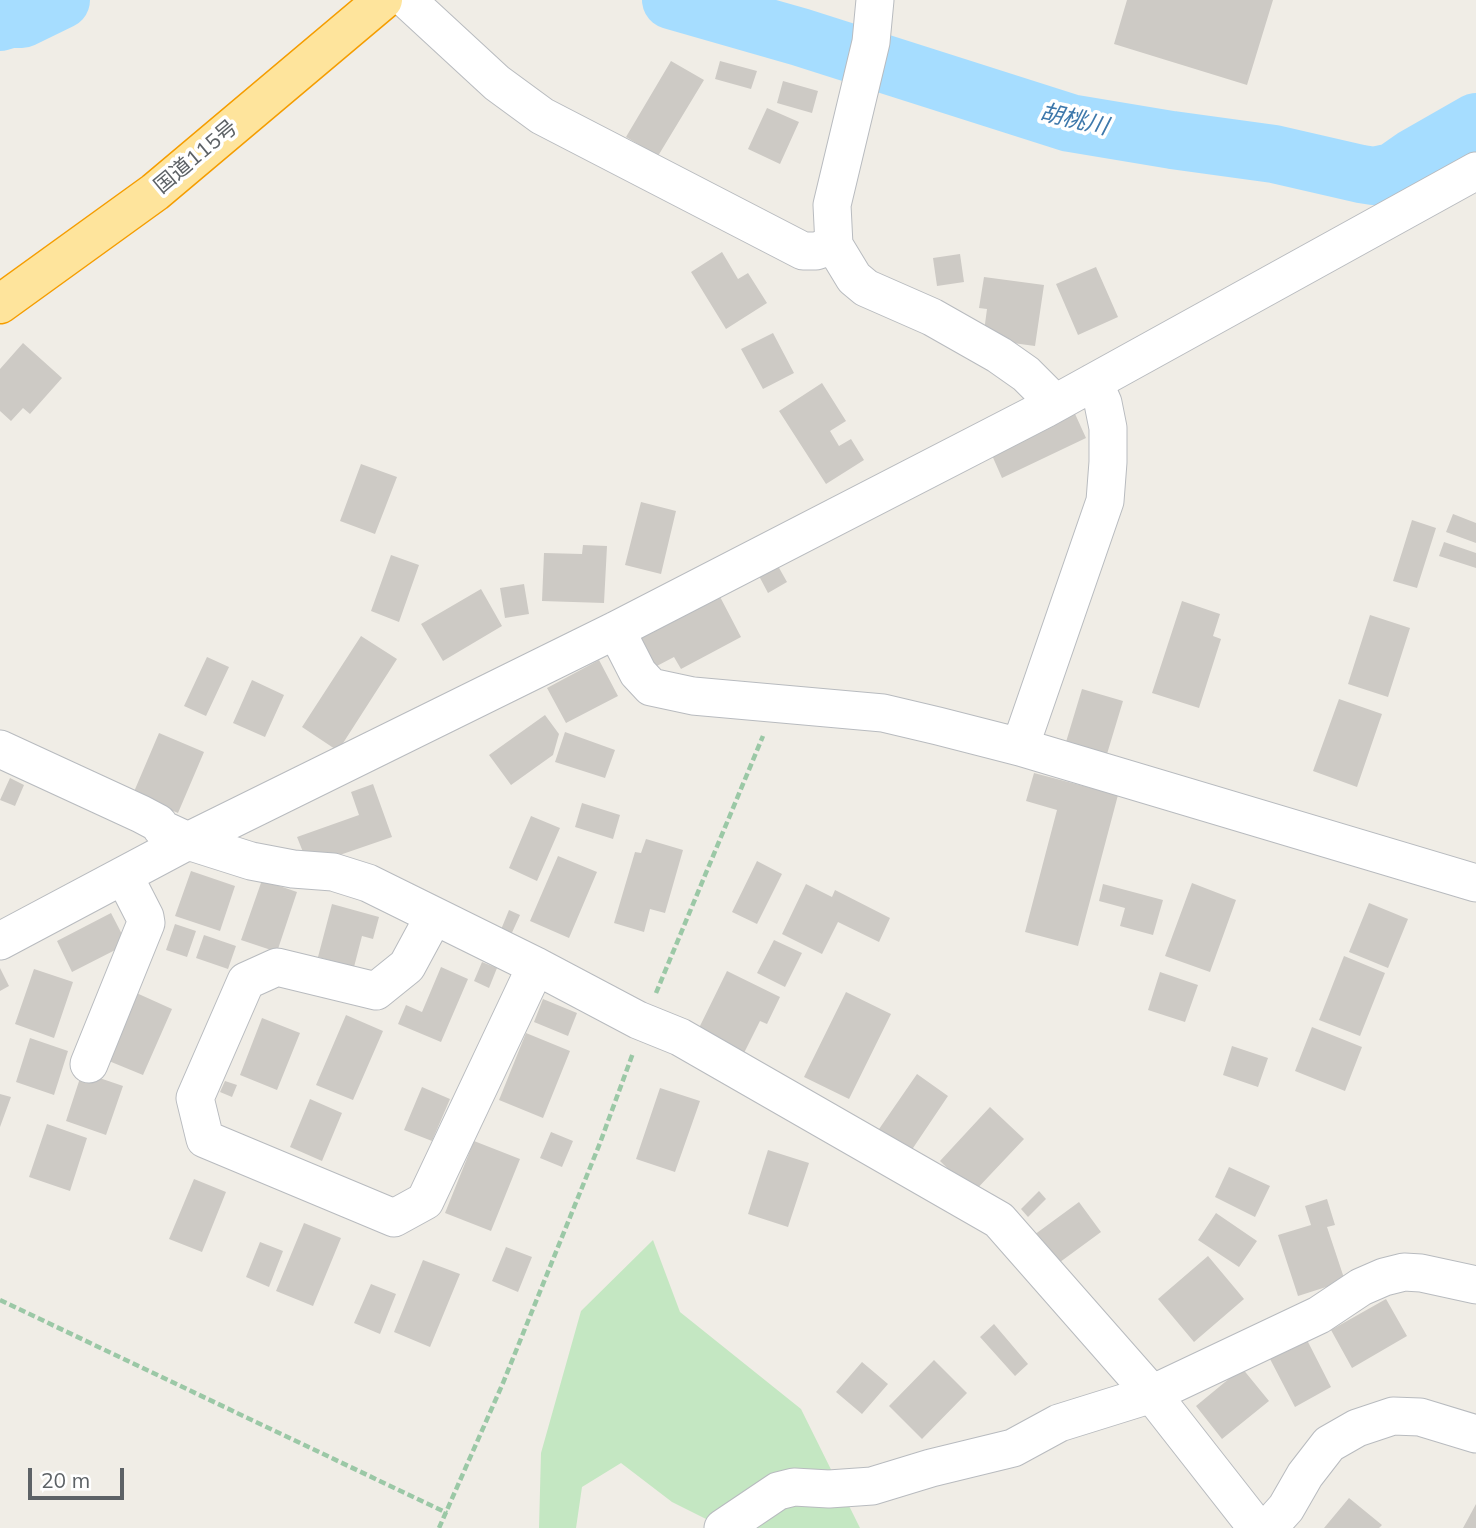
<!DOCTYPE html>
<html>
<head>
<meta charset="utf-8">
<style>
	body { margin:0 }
	#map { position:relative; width:1476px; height:1528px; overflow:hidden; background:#f0ede6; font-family:Mulish,sans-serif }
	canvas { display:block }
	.scale { position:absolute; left:28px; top:1468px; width:96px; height:32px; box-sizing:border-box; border:4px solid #5d6266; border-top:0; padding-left:9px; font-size:21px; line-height:24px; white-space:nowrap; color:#5d6266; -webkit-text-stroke:5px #fff; paint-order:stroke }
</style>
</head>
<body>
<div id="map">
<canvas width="1476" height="1528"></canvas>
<div class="scale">20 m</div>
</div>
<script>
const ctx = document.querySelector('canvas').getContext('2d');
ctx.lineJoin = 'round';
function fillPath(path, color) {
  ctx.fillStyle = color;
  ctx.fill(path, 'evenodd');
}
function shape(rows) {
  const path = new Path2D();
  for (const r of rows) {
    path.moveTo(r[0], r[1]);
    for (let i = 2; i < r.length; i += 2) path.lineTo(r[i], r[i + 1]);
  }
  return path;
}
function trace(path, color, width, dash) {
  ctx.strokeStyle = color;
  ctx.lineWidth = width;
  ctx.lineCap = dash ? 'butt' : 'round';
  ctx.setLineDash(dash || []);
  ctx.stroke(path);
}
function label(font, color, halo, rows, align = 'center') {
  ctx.font = font + ' Mulish,"Noto Sans JP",sans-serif';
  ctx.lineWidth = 7;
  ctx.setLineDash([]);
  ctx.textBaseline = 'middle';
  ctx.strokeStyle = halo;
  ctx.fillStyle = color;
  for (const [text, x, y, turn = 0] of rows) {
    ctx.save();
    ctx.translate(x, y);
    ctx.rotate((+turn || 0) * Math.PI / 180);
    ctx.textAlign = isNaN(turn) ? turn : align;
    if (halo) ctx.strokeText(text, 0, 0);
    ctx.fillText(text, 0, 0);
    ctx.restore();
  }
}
fillPath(shape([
	[653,1240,680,1312,801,1409,860,1528,724,1528,672,1502,621,1463,582,1487,576,1528,539,1528,541,1453,581,1311]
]), '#c4e7c2');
trace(shape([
	[671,0,800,37,1070,123,1172,140,1274,154,1361,174,1374,176,1393,172,1413,158,1476,122],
	[0,22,10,19,22,19,61,0]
]), '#a6ddff', 58);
fillPath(shape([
	[1127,0,1273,0,1247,85,1114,44],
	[671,61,704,80,658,156,626,137],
	[720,61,757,71,751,89,715,79],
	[783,81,818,91,812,113,777,103],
	[767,108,799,122,780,164,748,149],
	[722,252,738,279,748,273,767,303,726,329,691,272],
	[960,254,964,282,937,286,933,258],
	[1096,267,1118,317,1078,335,1056,284],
	[984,277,1044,285,1035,346,983,339,987,309,979,308],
	[773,333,794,373,763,389,741,349],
	[23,343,62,378,30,414,23,408,11,421,0,411,0,369],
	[822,383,846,421,830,431,839,446,851,439,864,460,826,484,779,411],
	[1071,405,1086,438,1002,478,987,444],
	[361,464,397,477,375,534,340,521],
	[641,502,676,511,661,574,625,565],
	[1453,514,1476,523,1476,543,1446,532],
	[1412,520,1436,528,1417,588,1393,581],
	[1444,542,1476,553,1476,568,1439,556],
	[583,545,607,546,604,603,542,601,544,553,582,554],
	[391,555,419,565,399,622,371,611],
	[778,566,787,582,768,593,759,576],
	[524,584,529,614,505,618,500,588],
	[481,589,502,626,443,661,421,624],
	[717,591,741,637,681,669,674,657,653,668,635,633],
	[1182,601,1220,614,1213,636,1221,639,1199,708,1152,693],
	[1370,615,1410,628,1388,697,1348,684],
	[361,636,397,659,338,751,302,727],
	[207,657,229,667,206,716,184,706],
	[599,660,618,696,566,723,547,688],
	[252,680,284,695,265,737,233,723],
	[1082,689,1123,701,1107,754,1066,742],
	[1339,699,1382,714,1357,787,1313,771],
	[545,715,559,734,553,755,511,785,489,755],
	[565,732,615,750,605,778,555,762],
	[159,733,204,752,178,813,133,794],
	[1034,773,1118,795,1078,946,1025,932,1057,810,1026,801],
	[10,778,24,785,15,806,0,800],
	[373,784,392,837,331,858,303,852,297,837,359,815,351,792],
	[582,803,620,815,613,839,575,827],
	[531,816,560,828,537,881,509,868],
	[646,839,683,850,665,913,650,909,644,932,614,923,635,852,641,853],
	[558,856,597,872,569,938,530,921],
	[757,861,782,874,757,924,732,912],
	[191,871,235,886,220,931,175,916],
	[262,880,297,892,277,952,241,940],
	[1192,883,1236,900,1210,972,1165,956],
	[806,884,832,897,835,890,890,918,879,942,838,922,822,954,782,934],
	[1103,884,1163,900,1153,935,1120,926,1125,908,1099,901],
	[1369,903,1408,919,1388,968,1349,952],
	[332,904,379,917,373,939,362,936,354,967,318,957],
	[509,910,520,915,510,937,500,932],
	[111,913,127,944,72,972,57,941],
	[175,924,196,931,187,957,166,950],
	[204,935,236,946,228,969,196,958],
	[774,940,802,953,785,987,757,973],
	[1344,956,1385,973,1360,1036,1319,1020],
	[482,962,497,968,489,988,474,981],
	[441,967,468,979,441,1042,398,1024,406,1005,422,1012],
	[0,968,9,986,0,991],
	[34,969,73,982,54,1038,15,1024],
	[727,971,780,997,767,1024,760,1021,744,1053,698,1030],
	[1160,972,1198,985,1185,1022,1148,1010],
	[132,991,172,1009,143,1075,104,1059],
	[846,992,891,1014,849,1099,804,1077],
	[543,999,577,1013,568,1036,534,1022],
	[346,1015,383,1031,353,1100,316,1085],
	[262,1018,300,1033,277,1090,240,1075],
	[1312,1027,1362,1047,1345,1091,1295,1071],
	[526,1033,570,1051,543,1118,499,1100],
	[30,1038,68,1051,54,1095,16,1082],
	[1232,1046,1268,1058,1258,1087,1223,1075],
	[82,1072,123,1086,106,1135,66,1121],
	[917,1074,948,1096,909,1154,877,1132],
	[225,1081,237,1085,232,1097,220,1092],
	[422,1087,450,1099,432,1141,404,1130],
	[660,1088,700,1101,675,1172,636,1159],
	[0,1094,11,1097,0,1127],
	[310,1099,342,1113,322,1161,290,1147],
	[990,1107,1024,1139,973,1193,940,1161],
	[47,1124,87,1138,70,1191,29,1177],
	[551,1132,573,1141,562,1167,540,1158],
	[474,1141,520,1159,491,1231,445,1213],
	[768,1150,809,1163,788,1227,748,1214],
	[1229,1167,1270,1186,1255,1217,1215,1197],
	[194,1179,226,1192,202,1252,169,1239],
	[1039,1191,1046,1199,1028,1217,1021,1209],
	[1327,1199,1335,1225,1327,1227,1345,1281,1298,1296,1278,1235,1311,1225,1305,1206],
	[1079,1202,1101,1232,1056,1265,1034,1235],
	[1216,1213,1257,1241,1239,1267,1198,1240],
	[304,1223,341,1238,313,1306,276,1291],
	[260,1242,283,1251,269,1287,246,1277],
	[506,1247,532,1257,518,1292,492,1281],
	[1208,1256,1244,1299,1194,1342,1158,1299],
	[423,1260,460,1274,430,1347,394,1332],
	[371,1284,396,1294,380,1334,354,1323],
	[1386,1299,1407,1336,1352,1368,1331,1330],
	[994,1324,1028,1364,1015,1376,980,1337],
	[1307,1340,1331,1387,1295,1407,1270,1359],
	[934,1360,967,1393,922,1439,889,1406],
	[862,1362,888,1384,862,1414,836,1392],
	[1242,1368,1269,1401,1222,1439,1196,1406],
	[1349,1498,1382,1525,1379,1528,1324,1528],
	[1476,1504,1476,1528,1463,1528]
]), '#cdcac5');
const minor = shape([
	[407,0,497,83,542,116,803,251,816,251,834,245],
	[875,0,871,42,832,205,834,245,854,278,866,288,932,317,999,355,1026,374,1055,403],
	[616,630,638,673,651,687,693,696,883,713,938,726,1020,747,1476,883],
	[1020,747,1105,501,1108,462,1108,428,1103,403,1094,382],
	[0,749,141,814,158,823,162,829,188,841,251,861,293,869,333,872,368,883,536,966,638,1020,680,1037,999,1220,1152,1394,1257,1528],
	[434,916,407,966,376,991,277,967,246,981,195,1098,205,1139,394,1218,425,1201,536,966],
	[0,941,188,841,616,630,1045,409,1476,171],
	[89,1064,146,923,145,917,124,876],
	[723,1528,778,1491,794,1487,829,1489,872,1486,931,1468,1013,1448,1059,1423,1152,1394,1319,1315,1361,1287,1384,1277,1404,1272,1421,1273,1476,1285],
	[1268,1528,1286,1508,1305,1475,1329,1444,1357,1428,1393,1416,1420,1417,1476,1434]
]);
const trunk = shape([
	[0,304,155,192,383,0]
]);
trace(minor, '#b8bbbf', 39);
trace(trunk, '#f59d00', 41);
trace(shape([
	[656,993,763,736],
	[0,1300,447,1513],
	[439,1528,503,1383,600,1143,633,1053]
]), '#9bc8a6', 4.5, [7, 3.5]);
trace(minor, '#fff', 37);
trace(trunk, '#fee49c', 38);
label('21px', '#5d6266', '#fff', [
	["国道115号",196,157,-40]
]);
label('italic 23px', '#3e78ab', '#fff', [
	["胡桃川",1074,120,13]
]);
</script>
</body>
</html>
